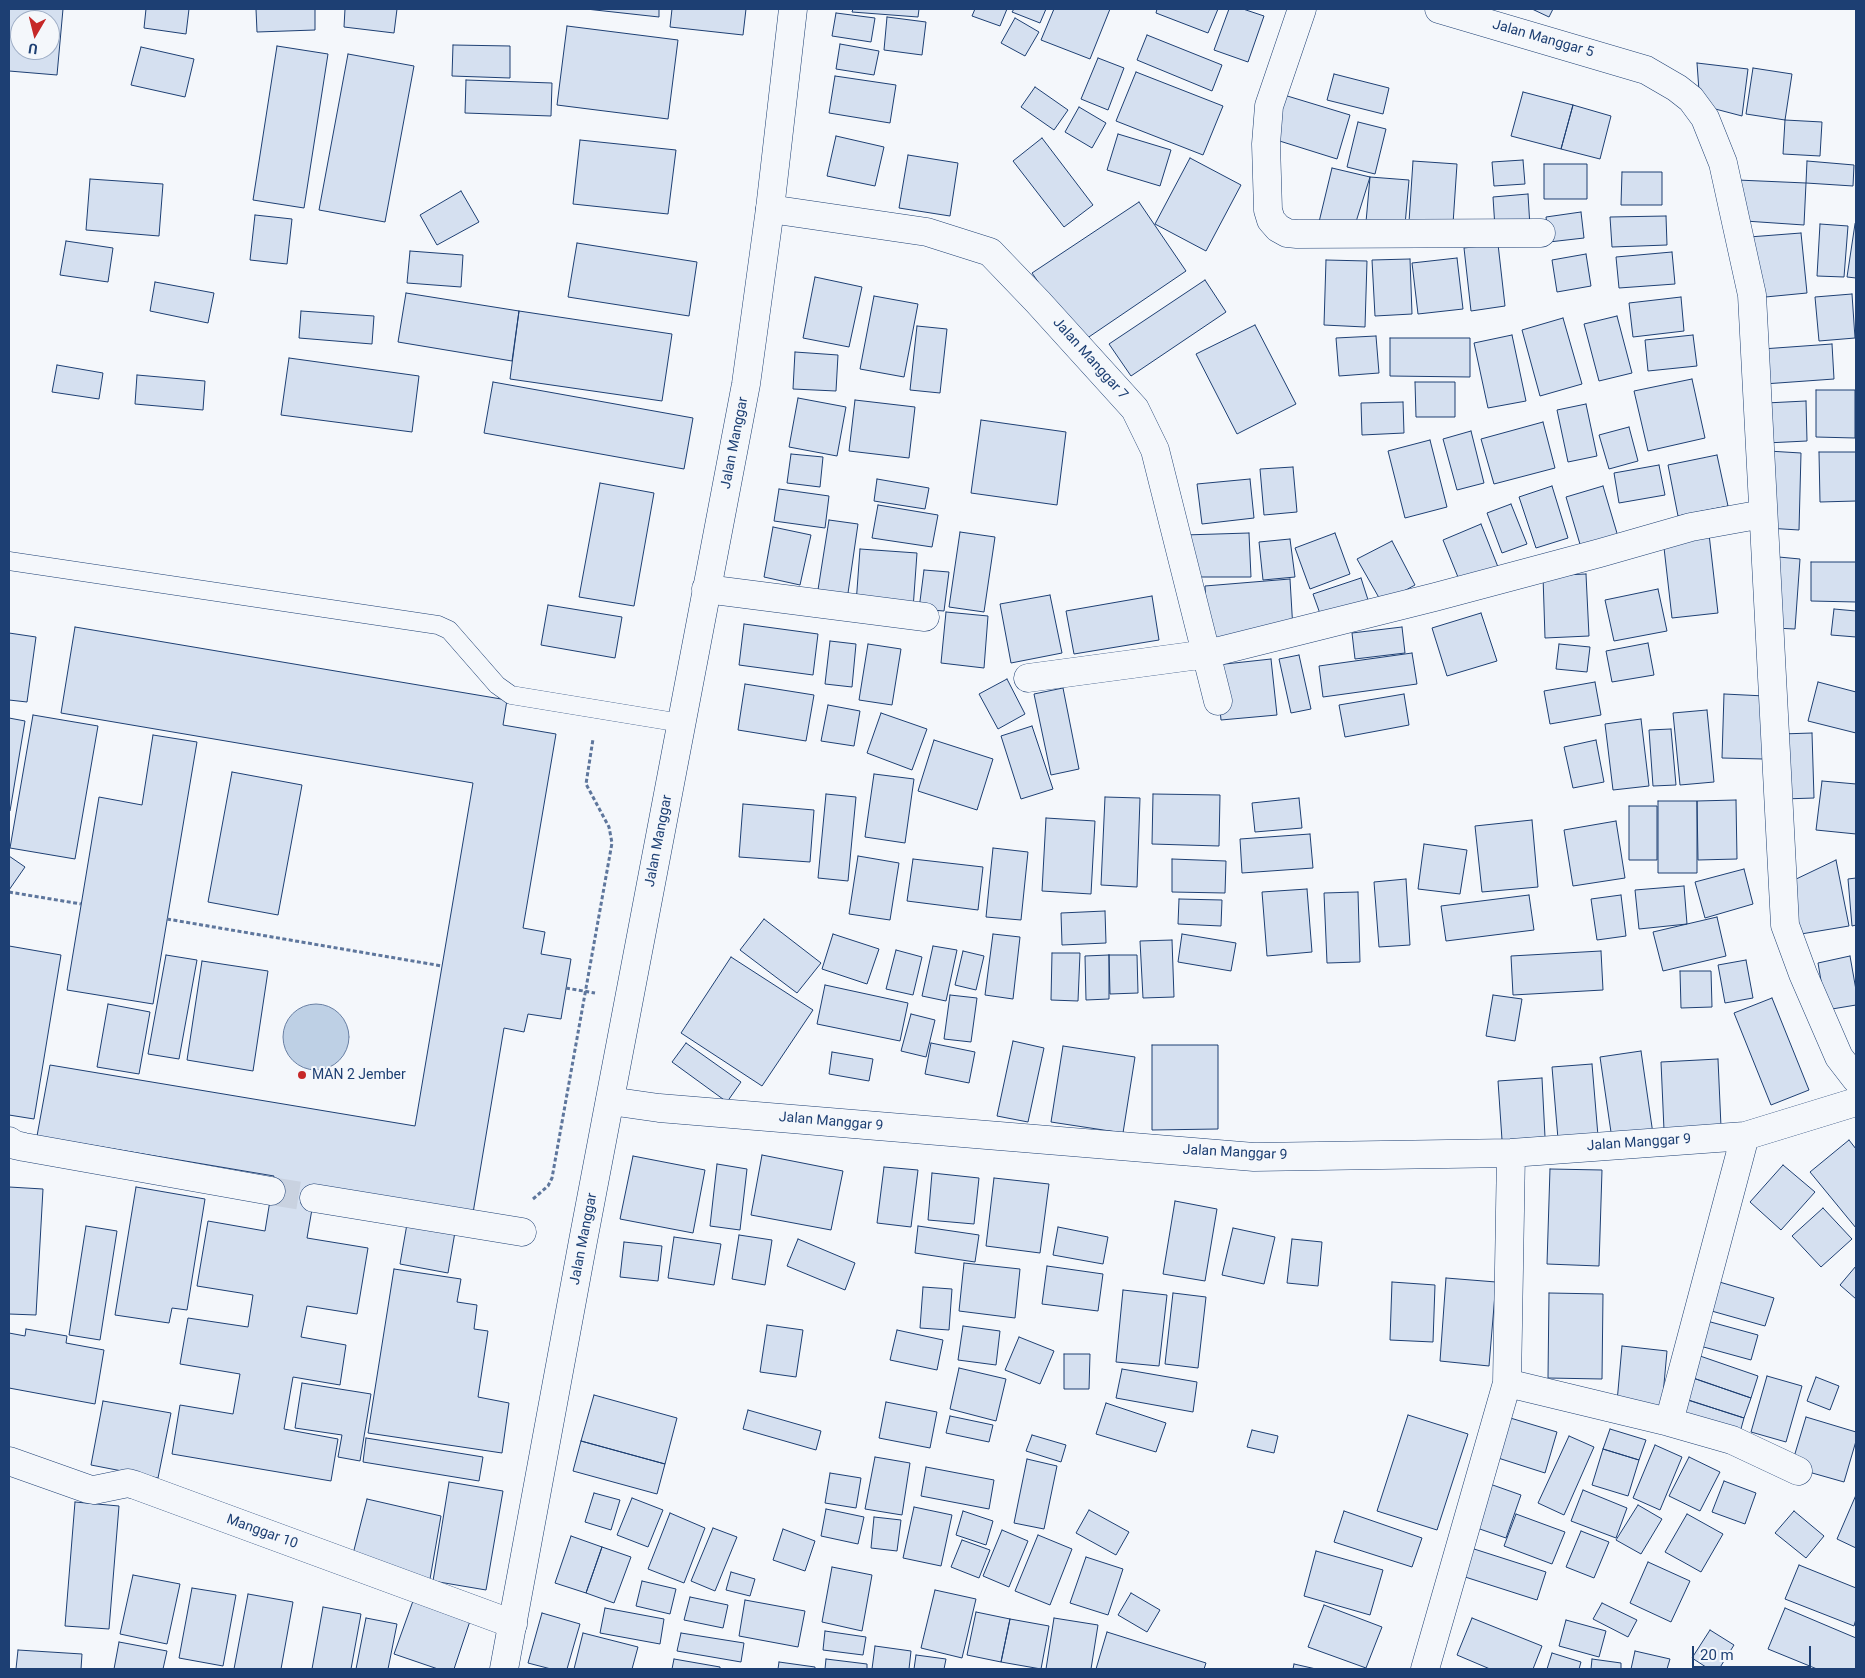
<!DOCTYPE html>
<html>
<head>
<meta charset="utf-8">
<style>
	body { margin:0 }
	#map { position:relative; width:1865px; height:1678px; overflow:hidden; background:#f4f7fb; font-family:Roboto,sans-serif }
	canvas { display:block }
	.frame { position:absolute; inset:0; border:10px solid #1d3f73; pointer-events:none }
	.north { position:absolute; left:10px; top:10px; width:50px; height:50px; box-sizing:border-box; background:#f4f7fb; border:1px solid #9eadc5; border-radius:50%; rotate:188deg; font-size:14px; font-weight:700; line-height:20px; text-align:center; color:#1d3f73 }
	.north::after { content:''; display:block; margin:auto; width:18px; height:22px; background:#c62828; clip-path:polygon(50% 0,100% 100%,50% 72%,0 100%) }
	.scale { position:absolute; left:1692px; top:1646px; width:119px; height:22px; box-sizing:border-box; border:2px solid #1d3f73; border-top:0; padding-left:6px; font-size:15px; line-height:18px; white-space:nowrap; color:#1d3f73; -webkit-text-stroke:4px #f4f7fb; paint-order:stroke }
</style>
</head>
<body>
<div id="map">
<canvas width="1865" height="1678"></canvas>
<div class="frame"></div>
<div class="north">U</div>
<div class="scale">20 m</div>
</div>
<script>
const ctx = document.querySelector('canvas').getContext('2d');
ctx.lineJoin = 'round';
function fillPath(path, color) {
  ctx.fillStyle = color;
  ctx.fill(path, 'evenodd');
}
function shape(rows) {
  const path = new Path2D();
  for (const r of rows) {
    if (r.length === 3) {
      path.moveTo(r[0] + r[2], r[1]);
      path.arc(r[0], r[1], r[2], 0, 2 * Math.PI);
      continue;
    }
    path.moveTo(r[0], r[1]);
    for (let i = 2; i < r.length; i += 2) path.lineTo(r[i], r[i + 1]);
  }
  return path;
}
function trace(path, color, width, dash) {
  ctx.strokeStyle = color;
  ctx.lineWidth = width;
  ctx.lineCap = dash ? 'butt' : 'round';
  ctx.setLineDash(dash || []);
  ctx.stroke(path);
}
function label(font, color, halo, rows, align = 'center') {
  ctx.font = font + ' Roboto,sans-serif';
  ctx.lineWidth = 4;
  ctx.setLineDash([]);
  ctx.textBaseline = 'middle';
  ctx.strokeStyle = halo;
  ctx.fillStyle = color;
  for (const [text, x, y, turn = 0] of rows) {
    ctx.save();
    ctx.translate(x, y);
    ctx.rotate((+turn || 0) * Math.PI / 180);
    ctx.textAlign = isNaN(turn) ? turn : align;
    if (halo) ctx.strokeText(text, 0, 0);
    ctx.fillText(text, 0, 0);
    ctx.restore();
  }
}
const water = shape([
	[316,1037,33]
]);
fillPath(water, '#bed0e5');
trace(water, '#687fa3', 1);
const building = shape([
	[9,9,63,9,57,75,9,71,9,9],
	[20,20,50,20,50,50,20,50,20,20],
	[146,9,189,9,186,34,144,28,146,9],
	[256,9,315,9,315,30,257,32,256,9],
	[345,9,397,9,394,33,344,27,345,9],
	[586,9,659,9,659,17,586,9],
	[672,9,746,9,743,35,670,27,672,9],
	[853,9,919,9,918,17,852,12,853,9],
	[975,9,1007,9,1000,26,972,16,975,9],
	[1014,9,1046,9,1040,23,1012,12,1014,9],
	[1054,9,1110,9,1090,59,1041,40,1054,9],
	[1157,9,1218,9,1208,33,1156,13,1157,9],
	[1229,9,1243,9,1264,16,1248,62,1214,50,1229,9],
	[1532,9,1553,9,1549,17,1532,9],
	[836,13,875,18,871,42,832,36,836,13],
	[887,17,926,22,922,55,884,50,887,17],
	[1015,18,1039,32,1025,56,1001,43,1015,18],
	[567,26,678,40,668,119,557,105,567,26],
	[1147,35,1222,65,1212,91,1137,60,1147,35],
	[840,44,879,51,874,75,836,69,840,44],
	[453,45,510,46,510,78,452,76,453,45],
	[277,46,328,54,304,208,253,200,277,46],
	[141,47,194,59,185,97,131,85,141,47],
	[348,54,414,66,385,222,319,210,348,54],
	[1098,58,1124,68,1108,110,1081,99,1098,58],
	[1697,63,1748,69,1742,116,1700,105,1697,63],
	[1753,68,1792,74,1785,120,1746,114,1753,68],
	[1136,72,1223,106,1203,155,1116,121,1136,72],
	[1334,74,1389,88,1383,114,1327,100,1334,74],
	[835,76,896,85,890,123,829,113,835,76],
	[466,80,552,83,551,116,465,113,466,80],
	[1035,87,1068,110,1054,130,1021,107,1035,87],
	[1523,92,1573,105,1561,149,1511,136,1523,92],
	[1284,95,1350,115,1337,159,1270,138,1284,95],
	[1573,105,1611,116,1600,159,1561,149,1573,105],
	[1079,107,1106,123,1092,148,1065,132,1079,107],
	[1785,120,1822,122,1820,156,1783,154,1785,120],
	[1358,122,1386,129,1375,174,1347,167,1358,122],
	[1118,134,1171,150,1160,186,1107,170,1118,134],
	[836,136,884,147,875,186,827,176,836,136],
	[1042,138,1093,205,1064,227,1013,161,1042,138],
	[580,140,676,150,668,214,573,204,580,140],
	[908,155,958,163,950,216,899,208,908,155],
	[1190,158,1241,185,1206,251,1155,224,1190,158],
	[1523,160,1525,184,1494,186,1492,162,1523,160],
	[1413,161,1457,164,1453,224,1409,222,1413,161],
	[1807,161,1854,165,1853,186,1806,183,1807,161],
	[1544,164,1587,164,1587,199,1544,199,1544,164],
	[1332,168,1370,177,1355,225,1319,222,1332,168],
	[1622,172,1662,172,1662,205,1621,205,1622,172],
	[1370,177,1409,180,1405,225,1366,222,1370,177],
	[90,179,163,184,159,236,86,230,90,179],
	[1737,180,1806,183,1804,225,1745,221,1737,180],
	[461,191,479,222,437,245,420,215,461,191],
	[1528,194,1530,227,1495,228,1493,197,1528,194],
	[1139,202,1186,271,1080,343,1032,273,1139,202],
	[1581,212,1584,238,1549,242,1546,217,1581,212],
	[255,215,292,219,287,264,250,260,255,215],
	[1666,216,1667,245,1612,247,1610,217,1666,216],
	[1820,224,1848,226,1844,277,1817,276,1820,224],
	[1855,224,1856,225,1856,278,1847,277,1855,224],
	[1801,233,1807,293,1755,298,1749,237,1801,233],
	[66,241,113,248,108,282,60,275,66,241],
	[577,243,697,262,689,316,568,297,577,243],
	[1498,244,1505,306,1471,311,1464,248,1498,244],
	[410,251,463,255,461,287,407,283,410,251],
	[1672,252,1675,284,1619,288,1616,257,1672,252],
	[1586,254,1591,286,1557,292,1552,260,1586,254],
	[1457,258,1463,309,1418,314,1412,263,1457,258],
	[1410,259,1412,314,1375,316,1372,260,1410,259],
	[1326,260,1367,261,1365,327,1324,325,1326,260],
	[815,277,862,287,849,347,803,338,815,277],
	[1205,280,1226,312,1131,376,1109,344,1205,280],
	[155,282,214,293,208,323,150,311,155,282],
	[406,293,519,311,512,361,398,342,406,293],
	[1852,294,1855,338,1819,341,1815,297,1852,294],
	[874,296,918,304,904,377,860,369,874,296],
	[1681,297,1684,331,1633,337,1629,303,1681,297],
	[301,311,374,316,372,344,299,338,301,311],
	[519,311,672,334,662,401,510,379,519,311],
	[1617,316,1632,373,1599,381,1584,324,1617,316],
	[1563,318,1582,384,1540,396,1522,330,1563,318],
	[1255,325,1296,404,1237,434,1196,354,1255,325],
	[917,326,947,329,940,393,910,390,917,326],
	[1512,335,1526,401,1488,408,1474,343,1512,335],
	[1693,335,1697,366,1648,371,1645,340,1693,335],
	[1376,336,1379,373,1339,376,1336,338,1376,336],
	[1390,338,1470,338,1470,377,1390,376,1390,338],
	[1832,344,1834,379,1764,384,1762,349,1832,344],
	[795,352,838,355,836,391,793,389,795,352],
	[289,358,419,376,412,432,281,415,289,358],
	[57,365,103,373,99,399,52,392,57,365],
	[137,375,205,381,203,410,135,404,137,375],
	[1692,379,1705,438,1648,451,1634,391,1692,379],
	[493,382,693,418,684,469,484,433,493,382],
	[1415,382,1455,382,1455,417,1416,417,1415,382],
	[1816,390,1855,390,1855,438,1816,437,1816,390],
	[798,398,846,407,837,456,789,447,798,398],
	[855,400,915,407,909,458,849,451,855,400],
	[1806,401,1807,441,1766,443,1766,403,1806,401],
	[1403,402,1404,433,1362,435,1361,403,1403,402],
	[1586,404,1597,456,1568,462,1557,410,1586,404],
	[981,420,1066,432,1057,505,971,493,981,420],
	[1543,422,1555,468,1494,484,1481,439,1543,422],
	[1629,427,1638,461,1609,469,1599,435,1629,427],
	[1471,431,1484,483,1457,490,1443,439,1471,431],
	[1430,440,1447,507,1405,518,1388,451,1430,440],
	[1768,451,1801,453,1799,530,1767,528,1768,451],
	[1819,452,1856,452,1856,501,1820,502,1819,452],
	[791,454,823,457,820,487,787,483,791,454],
	[1717,455,1728,506,1678,516,1668,465,1717,455],
	[1659,465,1665,495,1619,503,1614,473,1659,465],
	[1293,467,1297,512,1264,515,1260,469,1293,467],
	[877,479,929,488,925,509,874,501,877,479],
	[1250,479,1254,518,1202,524,1197,484,1250,479],
	[600,483,654,493,634,606,579,597,600,483],
	[1552,486,1568,538,1536,548,1519,497,1552,486],
	[1603,486,1619,540,1582,551,1566,497,1603,486],
	[779,489,829,496,825,528,774,521,779,489],
	[1511,504,1527,544,1502,553,1487,513,1511,504],
	[878,505,938,515,932,547,872,538,878,505],
	[829,520,858,524,847,600,817,596,829,520],
	[1481,524,1500,572,1462,587,1443,540,1481,524],
	[773,527,811,535,800,585,764,577,773,527],
	[960,532,995,537,984,612,949,607,960,532],
	[1249,533,1251,577,1196,577,1184,535,1249,533],
	[1335,533,1350,574,1310,589,1295,548,1335,533],
	[1709,534,1718,613,1672,618,1663,539,1709,534],
	[1290,539,1295,577,1263,580,1259,542,1290,539],
	[1392,541,1415,585,1382,603,1357,559,1392,541],
	[860,549,917,553,913,609,856,604,860,549],
	[1768,556,1800,559,1795,629,1774,628,1768,556],
	[1811,562,1856,562,1856,602,1811,601,1811,562],
	[924,570,949,572,944,611,919,609,924,570],
	[1586,574,1589,636,1545,638,1543,576,1586,574],
	[1361,578,1370,606,1323,622,1313,594,1361,578],
	[1290,579,1293,630,1208,639,1205,586,1290,579],
	[1658,589,1667,631,1614,641,1605,600,1658,589],
	[1050,595,1062,653,1011,663,1000,604,1050,595],
	[1152,596,1159,640,1074,654,1066,611,1152,596],
	[548,605,622,617,615,658,541,645,548,605],
	[1834,609,1856,611,1856,637,1831,635,1834,609],
	[946,612,988,616,984,668,941,663,946,612],
	[1481,613,1497,661,1447,676,1432,628,1481,613],
	[744,624,818,634,813,675,739,665,744,624],
	[75,627,507,700,503,725,556,734,523,928,545,932,541,954,571,959,561,1019,528,1014,524,1032,504,1028,473,1213,316,1186,307,1238,368,1248,357,1314,307,1306,301,1337,346,1345,340,1385,293,1377,284,1429,338,1439,331,1481,172,1454,180,1405,233,1414,240,1374,180,1364,188,1318,248,1327,253,1295,197,1286,208,1221,265,1231,274,1176,37,1136,50,1065,415,1126,473,783,61,713,75,627],
	[1402,627,1405,653,1355,659,1352,633,1402,627],
	[9,633,36,637,27,702,9,700,9,633],
	[830,641,856,644,852,687,825,684,830,641],
	[1648,643,1654,675,1612,682,1606,651,1648,643],
	[868,644,901,649,892,705,859,700,868,644],
	[1559,644,1590,647,1587,672,1556,669,1559,644],
	[1412,653,1417,684,1323,697,1319,666,1412,653],
	[1299,655,1311,709,1291,713,1279,659,1299,655],
	[1271,659,1277,715,1221,720,1216,665,1271,659],
	[1007,679,1025,714,998,729,979,694,1007,679],
	[1595,682,1601,715,1550,724,1544,691,1595,682],
	[1818,682,1856,692,1856,733,1808,721,1818,682],
	[745,684,814,695,806,741,738,730,745,684],
	[1063,688,1079,769,1051,775,1034,694,1063,688],
	[1404,694,1409,725,1345,737,1339,705,1404,694],
	[1724,694,1765,696,1763,759,1722,758,1724,694],
	[828,705,860,711,854,746,821,741,828,705],
	[1707,710,1714,782,1680,785,1673,713,1707,710],
	[881,713,927,729,912,770,867,753,881,713],
	[33,715,98,726,75,859,10,848,33,715],
	[9,718,25,721,10,811,9,811,9,718],
	[1641,719,1649,786,1613,790,1605,724,1641,719],
	[1032,726,1053,789,1021,799,1001,736,1032,726],
	[1671,729,1676,785,1653,786,1649,730,1671,729],
	[1812,733,1814,798,1783,799,1781,734,1812,733],
	[153,735,197,742,153,1004,67,990,99,797,142,805,153,735],
	[934,740,993,759,977,810,918,791,934,740],
	[1596,740,1604,782,1573,788,1564,747,1596,740],
	[232,772,302,785,278,915,208,902,232,772],
	[874,774,914,779,905,843,865,837,874,774],
	[1822,781,1856,784,1856,834,1816,830,1822,781],
	[826,794,856,797,848,881,818,878,826,794],
	[1153,794,1220,795,1219,846,1152,844,1153,794],
	[1105,797,1140,798,1137,887,1101,885,1105,797],
	[1299,798,1302,828,1255,832,1252,803,1299,798],
	[1736,800,1737,859,1698,860,1697,801,1736,800],
	[1658,801,1697,801,1697,873,1658,873,1658,801],
	[743,804,814,810,810,862,739,857,743,804],
	[1629,806,1657,806,1657,860,1629,860,1629,806],
	[1046,818,1095,821,1091,894,1042,891,1046,818],
	[1532,820,1538,887,1482,892,1475,826,1532,820],
	[1616,821,1625,878,1573,886,1564,830,1616,821],
	[1310,834,1313,868,1242,873,1240,839,1310,834],
	[1424,844,1467,850,1460,894,1418,889,1424,844],
	[993,848,1028,852,1021,920,986,917,993,848],
	[9,856,25,867,9,890,9,856],
	[858,856,899,863,890,920,849,914,858,856],
	[913,859,983,867,978,910,907,901,913,859],
	[1172,859,1226,861,1225,893,1172,892,1172,859],
	[1836,860,1849,926,1795,935,1792,881,1836,860],
	[1744,869,1753,904,1705,918,1695,882,1744,869],
	[1856,878,1856,925,1852,926,1848,879,1856,878],
	[1406,879,1410,945,1379,947,1374,882,1406,879],
	[1684,886,1687,924,1639,929,1635,890,1684,886],
	[1307,889,1312,952,1267,956,1262,892,1307,889],
	[1358,892,1360,962,1327,963,1324,893,1358,892],
	[1529,895,1534,930,1446,941,1441,906,1529,895],
	[1621,895,1626,936,1597,940,1591,899,1621,895],
	[1179,899,1222,900,1221,926,1178,924,1179,899],
	[1105,911,1106,943,1062,945,1061,913,1105,911],
	[1717,917,1726,956,1663,971,1653,932,1717,917],
	[764,919,821,963,797,993,740,950,764,919],
	[833,934,879,949,867,984,822,969,833,934],
	[993,934,1020,937,1013,999,985,995,993,934],
	[1182,934,1236,943,1231,971,1178,962,1182,934],
	[1172,940,1174,997,1143,998,1140,941,1172,940],
	[9,946,61,955,34,1119,9,1115,9,946],
	[933,946,957,950,946,1001,922,996,933,946],
	[896,950,922,957,913,995,886,989,896,950],
	[963,951,984,956,976,990,955,985,963,951],
	[1601,951,1603,990,1513,995,1511,956,1601,951],
	[1052,953,1080,953,1078,1001,1051,1000,1052,953],
	[166,955,197,960,179,1059,148,1054,166,955],
	[1109,955,1109,999,1086,1000,1085,956,1109,955],
	[1109,955,1137,955,1138,993,1110,994,1109,955],
	[1850,956,1856,990,1856,1005,1826,1010,1818,963,1850,956],
	[731,957,813,1010,762,1086,681,1033,731,957],
	[1746,960,1753,998,1725,1003,1718,965,1746,960],
	[202,961,268,971,253,1071,187,1060,202,961],
	[1680,971,1711,971,1712,1007,1681,1008,1680,971],
	[825,985,908,1003,900,1041,817,1024,825,985],
	[950,995,977,998,971,1042,944,1039,950,995],
	[1493,995,1522,999,1515,1041,1486,1036,1493,995],
	[1772,998,1809,1090,1771,1105,1734,1013,1772,998],
	[108,1004,150,1012,139,1074,97,1067,108,1004],
	[911,1014,935,1020,926,1057,901,1051,911,1014],
	[1013,1041,1044,1048,1028,1122,997,1116,1013,1041],
	[686,1043,741,1082,727,1102,672,1062,686,1043],
	[931,1043,975,1052,969,1083,925,1074,931,1043],
	[1152,1045,1218,1045,1218,1129,1152,1130,1152,1045],
	[1063,1046,1135,1057,1123,1133,1051,1122,1063,1046],
	[1641,1051,1653,1134,1612,1139,1600,1057,1641,1051],
	[832,1052,873,1059,869,1081,829,1074,832,1052],
	[1718,1059,1721,1127,1664,1130,1661,1062,1718,1059],
	[1592,1064,1598,1136,1558,1139,1552,1067,1592,1064],
	[1542,1078,1545,1137,1502,1140,1498,1081,1542,1078],
	[1849,1140,1856,1149,1856,1228,1810,1172,1849,1140],
	[762,1155,843,1171,831,1230,751,1215,762,1155],
	[633,1156,705,1170,693,1233,620,1219,633,1156],
	[717,1164,747,1169,740,1230,710,1226,717,1164],
	[1783,1165,1815,1192,1781,1230,1750,1202,1783,1165],
	[884,1167,918,1170,911,1227,877,1223,884,1167],
	[1550,1169,1602,1170,1599,1266,1547,1264,1550,1169],
	[932,1173,979,1178,974,1224,928,1220,932,1173],
	[994,1178,1049,1184,1040,1253,986,1246,994,1178],
	[9,1187,43,1189,36,1315,9,1314,9,1187],
	[136,1187,205,1199,187,1310,172,1308,169,1323,115,1315,136,1187],
	[1175,1201,1217,1209,1205,1281,1163,1274,1175,1201],
	[1823,1208,1852,1239,1821,1267,1792,1236,1823,1208],
	[407,1224,455,1232,448,1273,400,1264,407,1224],
	[86,1226,117,1231,100,1340,69,1335,86,1226],
	[918,1226,979,1235,975,1262,915,1253,918,1226],
	[1058,1227,1108,1237,1103,1264,1053,1255,1058,1227],
	[1233,1228,1275,1237,1264,1284,1222,1275,1233,1228],
	[739,1235,772,1240,765,1285,732,1279,739,1235],
	[674,1237,721,1244,714,1285,668,1278,674,1237],
	[798,1239,855,1263,845,1290,787,1266,798,1239],
	[1292,1239,1322,1242,1318,1286,1287,1283,1292,1239],
	[624,1242,662,1246,658,1281,620,1277,624,1242],
	[964,1263,1020,1269,1015,1318,959,1311,964,1263],
	[1047,1266,1103,1274,1098,1311,1042,1304,1047,1266],
	[1856,1266,1856,1299,1840,1285,1856,1266],
	[394,1269,461,1279,457,1302,477,1305,474,1329,488,1331,478,1397,509,1403,502,1453,368,1433,394,1269],
	[1446,1278,1496,1282,1489,1366,1440,1361,1446,1278],
	[1716,1281,1774,1298,1765,1326,1708,1310,1716,1281],
	[1392,1282,1435,1285,1433,1342,1390,1340,1392,1282],
	[923,1287,952,1289,949,1330,920,1328,923,1287],
	[1123,1290,1167,1295,1159,1366,1116,1362,1123,1290],
	[1173,1293,1206,1297,1198,1368,1165,1364,1173,1293],
	[1549,1293,1603,1294,1602,1379,1548,1378,1549,1293],
	[1707,1321,1758,1335,1751,1360,1700,1346,1707,1321],
	[767,1325,803,1330,796,1377,760,1372,767,1325],
	[963,1326,1000,1331,996,1365,958,1360,963,1326],
	[26,1329,67,1336,66,1343,104,1350,95,1404,9,1388,9,1333,25,1336,26,1329],
	[897,1330,943,1340,937,1370,890,1360,897,1330],
	[1019,1337,1054,1351,1040,1384,1005,1370,1019,1337],
	[1622,1346,1667,1351,1662,1406,1617,1402,1622,1346],
	[1064,1354,1090,1354,1089,1389,1064,1389,1064,1354],
	[1700,1356,1758,1376,1751,1398,1693,1378,1700,1356],
	[959,1368,1006,1379,996,1421,950,1409,959,1368],
	[1122,1369,1197,1382,1193,1412,1116,1398,1122,1369],
	[1767,1376,1802,1386,1786,1442,1751,1432,1767,1376],
	[1816,1377,1839,1386,1830,1410,1807,1401,1816,1377],
	[1693,1378,1751,1398,1744,1418,1685,1399,1693,1378],
	[302,1383,371,1394,360,1461,338,1457,342,1435,295,1428,302,1383],
	[594,1395,677,1418,665,1464,581,1441,594,1395],
	[1685,1399,1744,1418,1739,1436,1680,1414,1685,1399],
	[103,1401,171,1413,158,1478,91,1465,103,1401],
	[886,1402,937,1412,930,1448,879,1438,886,1402],
	[1106,1403,1166,1423,1156,1452,1096,1434,1106,1403],
	[748,1410,821,1431,816,1450,743,1429,748,1410],
	[1408,1415,1468,1434,1437,1530,1377,1511,1408,1415],
	[950,1416,993,1425,989,1442,946,1433,950,1416],
	[1507,1417,1557,1432,1545,1473,1495,1457,1507,1417],
	[1806,1417,1856,1432,1856,1441,1844,1482,1791,1467,1806,1417],
	[1610,1429,1646,1440,1639,1460,1603,1449,1610,1429],
	[1252,1430,1278,1436,1274,1453,1247,1447,1252,1430],
	[1032,1435,1066,1445,1061,1462,1026,1451,1032,1435],
	[1569,1436,1594,1447,1564,1515,1538,1503,1569,1436],
	[366,1438,483,1457,479,1481,363,1462,366,1438],
	[581,1441,665,1464,657,1494,573,1471,581,1441],
	[1655,1445,1682,1457,1660,1510,1633,1498,1655,1445],
	[1603,1449,1639,1460,1628,1496,1592,1485,1603,1449],
	[875,1457,910,1463,902,1515,865,1509,875,1457],
	[1689,1457,1720,1472,1700,1511,1669,1496,1689,1457],
	[1027,1459,1057,1466,1044,1529,1014,1523,1027,1459],
	[926,1467,994,1480,989,1509,921,1496,926,1467],
	[830,1473,861,1478,856,1508,825,1503,830,1473],
	[1724,1481,1756,1493,1745,1524,1712,1512,1724,1481],
	[449,1482,503,1491,486,1590,433,1581,449,1482],
	[1487,1483,1521,1495,1506,1538,1471,1526,1487,1483],
	[1583,1490,1627,1508,1616,1538,1571,1521,1583,1490],
	[594,1493,620,1500,611,1530,585,1522,594,1493],
	[1856,1495,1856,1548,1837,1539,1856,1495],
	[632,1498,663,1510,648,1547,617,1535,632,1498],
	[367,1499,441,1516,430,1579,353,1554,367,1499],
	[75,1502,119,1506,109,1629,65,1626,75,1502],
	[1638,1505,1662,1519,1641,1554,1616,1540,1638,1505],
	[914,1507,952,1515,941,1566,903,1558,914,1507],
	[826,1509,864,1517,858,1544,821,1536,826,1509],
	[1089,1510,1129,1532,1116,1555,1076,1533,1089,1510],
	[963,1511,993,1521,986,1545,956,1535,963,1511],
	[1344,1511,1422,1538,1412,1567,1334,1542,1344,1511],
	[1794,1511,1824,1536,1806,1558,1775,1533,1794,1511],
	[670,1513,705,1528,684,1583,648,1569,670,1513],
	[1516,1514,1565,1532,1552,1564,1504,1546,1516,1514],
	[1687,1514,1723,1534,1701,1572,1665,1552,1687,1514],
	[874,1517,901,1520,897,1551,871,1548,874,1517],
	[713,1528,737,1537,715,1591,691,1581,713,1528],
	[783,1529,815,1541,805,1571,773,1560,783,1529],
	[1002,1530,1028,1541,1009,1587,983,1576,1002,1530],
	[1581,1531,1609,1542,1594,1578,1566,1567,1581,1531],
	[1038,1535,1072,1549,1050,1605,1015,1591,1038,1535],
	[571,1536,602,1547,586,1593,555,1583,571,1536],
	[962,1540,990,1550,979,1578,951,1567,962,1540],
	[602,1547,631,1557,614,1603,586,1593,602,1547],
	[1471,1548,1546,1572,1537,1600,1462,1576,1471,1548],
	[1316,1551,1383,1570,1370,1615,1304,1596,1316,1551],
	[1086,1557,1123,1569,1108,1615,1070,1603,1086,1557],
	[1648,1562,1690,1581,1671,1622,1630,1603,1648,1562],
	[1799,1565,1856,1588,1856,1619,1854,1626,1785,1599,1799,1565],
	[832,1567,872,1575,862,1631,822,1622,832,1567],
	[731,1572,755,1579,750,1596,726,1590,731,1572],
	[133,1575,180,1584,167,1644,120,1634,133,1575],
	[642,1581,676,1589,670,1614,636,1606,642,1581],
	[192,1588,236,1595,223,1666,179,1658,192,1588],
	[935,1590,976,1599,962,1658,921,1648,935,1590],
	[1131,1593,1160,1610,1147,1632,1118,1615,1131,1593],
	[248,1594,293,1602,281,1669,234,1669,248,1594],
	[690,1597,728,1605,723,1628,684,1620,690,1597],
	[745,1600,805,1611,798,1647,739,1636,745,1600],
	[413,1601,470,1621,454,1669,438,1669,394,1654,413,1601],
	[1602,1603,1637,1620,1628,1637,1593,1619,1602,1603],
	[1324,1605,1382,1627,1366,1668,1308,1647,1324,1605],
	[323,1607,361,1614,351,1669,312,1669,323,1607],
	[605,1608,664,1619,660,1644,600,1633,605,1608],
	[1785,1608,1856,1638,1856,1669,1817,1669,1768,1649,1785,1608],
	[976,1612,1010,1619,1001,1662,967,1655,976,1612],
	[542,1613,580,1624,567,1669,551,1669,528,1663,542,1613],
	[366,1618,397,1624,388,1669,356,1669,366,1618],
	[1054,1618,1098,1625,1091,1669,1046,1669,1054,1618],
	[1472,1618,1542,1646,1533,1669,1490,1669,1457,1655,1472,1618],
	[1010,1619,1049,1626,1041,1669,1001,1662,1010,1619],
	[1566,1620,1606,1631,1599,1657,1559,1646,1566,1620],
	[1710,1630,1734,1645,1719,1669,1709,1669,1692,1658,1710,1630],
	[825,1631,866,1637,863,1655,823,1650,825,1631],
	[1107,1632,1206,1663,1204,1669,1096,1669,1107,1632],
	[583,1633,638,1647,632,1669,574,1669,583,1633],
	[681,1633,744,1643,741,1662,677,1651,681,1633],
	[119,1642,167,1651,163,1669,114,1669,119,1642],
	[875,1646,911,1651,909,1669,872,1669,875,1646],
	[18,1650,82,1654,81,1669,16,1669,18,1650],
	[1635,1651,1670,1659,1667,1669,1631,1669,1635,1651],
	[1552,1653,1581,1662,1579,1669,1547,1669,1552,1653],
	[916,1655,946,1659,944,1669,914,1669,916,1655],
	[674,1659,720,1667,720,1669,672,1669,674,1659],
	[826,1659,867,1664,867,1669,825,1669,826,1659],
	[1592,1659,1621,1663,1621,1669,1591,1669,1592,1659],
	[779,1662,815,1667,815,1669,778,1669,779,1662],
	[1294,1664,1316,1669,1293,1669,1294,1664]
]);
fillPath(building, '#d5e0f0');
trace(building, '#1d3f73', 1);
trace(shape([
	[271,1191,314,1198]
]), '#c9d2e0', 28, [28, 14]);
const service = shape([
	[9,561,438,625,449,630,497,685,511,695,681,723]
]);
const minor = shape([
	[1302,9,1269,106,1266,144,1268,210,1271,220,1278,228,1287,233,1297,234,1541,233],
	[1439,9,1646,70,1677,88,1691,99,1705,118,1723,163,1752,295,1785,925,1803,974,1839,1057,1856,1079],
	[770,209,927,232,990,252,1038,302,1135,409,1155,450,1218,701],
	[706,589,925,617],
	[1028,678,1207,654,1435,597,1600,553,1691,527,1763,514],
	[610,1101,659,1108,1254,1157,1511,1153,1745,1136,1856,1102],
	[9,1141,15,1145,24,1147,271,1191],
	[314,1198,522,1232],
	[1507,1383,1669,1422,1732,1440,1798,1471],
	[1669,1422,1745,1136],
	[9,1461,88,1489,94,1490,128,1483,135,1485,513,1624],
	[1425,1669,1507,1383,1511,1153]
]);
const secondary = shape([
	[504,1669,583,1241,746,384,770,209,793,9]
]);
trace(service, '#1d3f73', 19);
trace(minor, '#1d3f73', 29);
trace(secondary, '#1d3f73', 29);
trace(shape([
	[9,892,81,904],
	[167,919,442,966],
	[566,988,595,993],
	[533,1199,548,1186,552,1178,612,843,609,827,586,784,593,739]
]), '#5e769c', 3, [4, 2.5]);
trace(service, '#f4f7fb', 18);
trace(minor, '#f4f7fb', 28);
trace(secondary, '#f4f7fb', 28);
for (const [x, y, r, color] of [
	[302,1075,5,"#c62828"]
]) {
  const dot = new Path2D();
  dot.arc(x, y, r, 0, 2 * Math.PI);
  ctx.fillStyle = color;
  ctx.fill(dot);
  trace(dot, '#f4f7fb', 2);
}
label('14px', '#1d3f73', '#f4f7fb', [
	["Jalan Manggar 5",1543,39,16],
	["Jalan Manggar 7",1090,359,48],
	["Jalan Manggar",735,443,-79],
	["Jalan Manggar",659,841,-79],
	["Jalan Manggar 9",831,1122,5],
	["Jalan Manggar 9",1639,1143,-4],
	["Jalan Manggar 9",1235,1153,3],
	["Jalan Manggar",584,1239,-79],
	["Manggar 10",262,1532,20]
]);
label('14px', '#1d3f73', '#f4f7fb', [
	["MAN 2 Jember",312,1075]
], 'left');
</script>
</body>
</html>
